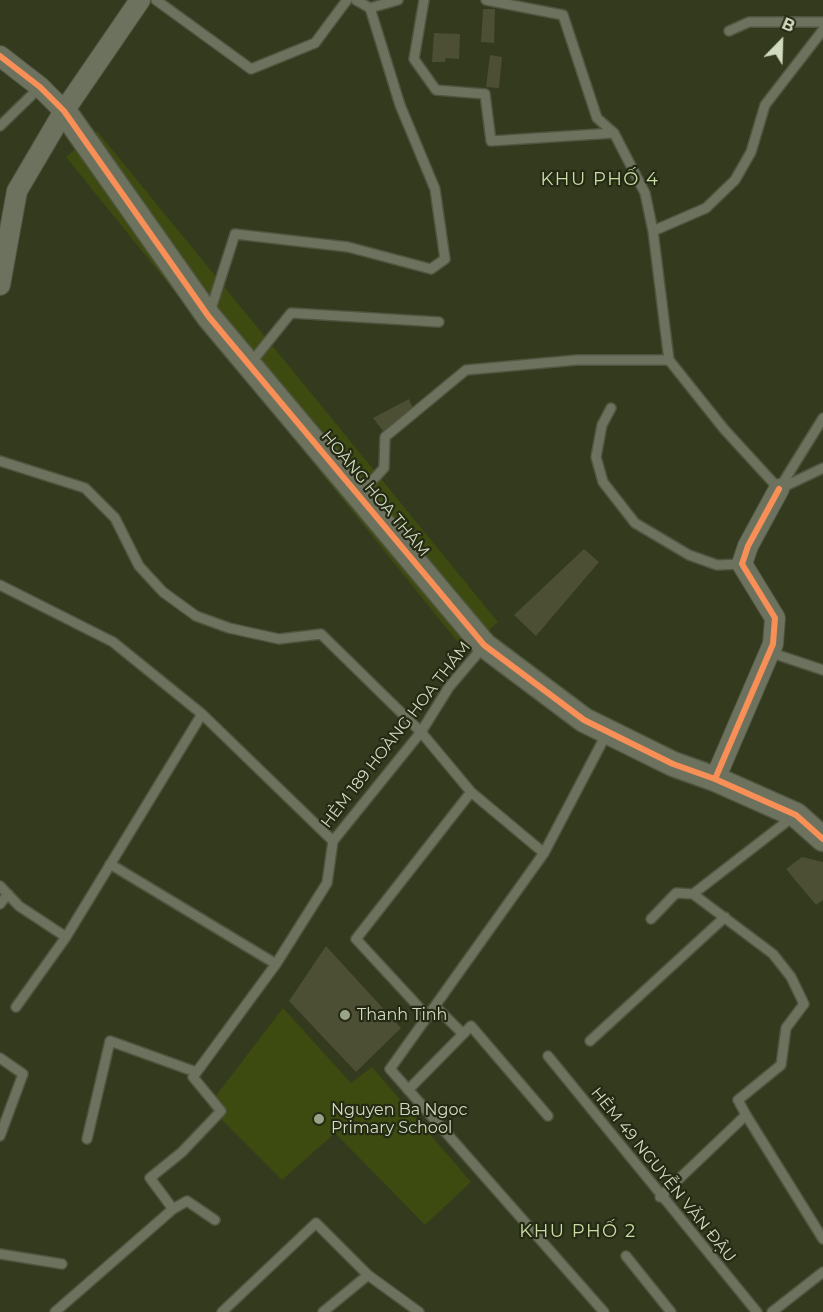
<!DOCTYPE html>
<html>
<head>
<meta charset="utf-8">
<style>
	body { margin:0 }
	#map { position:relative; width:823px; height:1312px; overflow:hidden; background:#333a1e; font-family:Montserrat,sans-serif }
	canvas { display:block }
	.north { position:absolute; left:751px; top:12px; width:60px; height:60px; -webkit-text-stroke:4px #242a14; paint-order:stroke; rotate:23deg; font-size:16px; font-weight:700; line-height:24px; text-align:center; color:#d2dbbf }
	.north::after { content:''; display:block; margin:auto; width:21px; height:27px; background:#d2dbbf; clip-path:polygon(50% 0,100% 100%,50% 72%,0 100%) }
</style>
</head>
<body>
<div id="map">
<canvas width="823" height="1312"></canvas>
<div class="north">B</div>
</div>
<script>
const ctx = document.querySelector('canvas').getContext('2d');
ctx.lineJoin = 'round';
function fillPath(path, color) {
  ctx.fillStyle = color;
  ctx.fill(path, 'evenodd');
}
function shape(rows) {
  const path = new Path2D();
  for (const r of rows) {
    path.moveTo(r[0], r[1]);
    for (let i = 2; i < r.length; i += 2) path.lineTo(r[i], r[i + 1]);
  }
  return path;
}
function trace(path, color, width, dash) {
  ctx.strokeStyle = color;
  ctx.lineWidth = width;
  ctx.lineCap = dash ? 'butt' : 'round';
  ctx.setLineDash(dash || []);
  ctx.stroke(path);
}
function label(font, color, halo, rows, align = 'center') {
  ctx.font = font + ' Montserrat,sans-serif';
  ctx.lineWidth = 4.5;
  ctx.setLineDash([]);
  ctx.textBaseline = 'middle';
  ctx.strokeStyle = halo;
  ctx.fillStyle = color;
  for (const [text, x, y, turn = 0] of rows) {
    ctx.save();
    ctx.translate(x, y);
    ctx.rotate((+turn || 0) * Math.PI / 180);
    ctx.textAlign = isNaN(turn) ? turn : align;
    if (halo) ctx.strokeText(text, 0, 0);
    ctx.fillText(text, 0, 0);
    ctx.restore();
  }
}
fillPath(shape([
	[97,131,498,622,465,651,66,157],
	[283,1008,351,1083,372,1067,471,1182,425,1225,335,1133,282,1180,208,1106]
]), '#3d4a10');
fillPath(shape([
	[483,9,495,9,494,43,481,42],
	[434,33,460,34,459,59,446,58,445,62,432,62],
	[490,55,502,57,499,88,486,87],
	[409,399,414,411,383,431,373,418],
	[584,549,599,562,536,636,514,615],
	[802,857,823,862,823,900,816,905,786,869],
	[326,946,401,1028,356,1072,289,1001]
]), '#4c4f34');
const service = shape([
	[156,0,251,69,315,43,347,0],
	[356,0,370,8,398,0],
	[424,0,414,59,436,90,485,94,491,141,614,133],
	[729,31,749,22,823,22],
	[0,126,40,87],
	[653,231,706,208,735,180,751,152,765,105,823,30],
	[210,312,235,234,348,247,431,269,445,259,435,189,400,105,370,8],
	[669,360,724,429,779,489],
	[250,364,291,313,439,322],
	[611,408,602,425,596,457,603,482,635,523,689,555,717,565,742,564],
	[0,461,85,488,115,518,139,566,163,592,196,616,229,628,279,639,321,634,421,732,471,792,544,853],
	[779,489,823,418],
	[779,489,823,468],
	[359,495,384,468,385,437,466,370,577,360,669,360,653,231,645,193,614,133,597,118,563,15,486,0],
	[0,585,113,642,202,714,333,841],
	[769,652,823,670],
	[110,864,276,964],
	[0,886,19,906,66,937],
	[0,904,8,894],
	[651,919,676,893,693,894],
	[435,1006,463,1034],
	[16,1007,66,937,202,714],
	[428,1017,356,939,471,792],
	[590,1041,725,917],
	[548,1056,757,1312],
	[0,1058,23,1074,0,1136],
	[408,1090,471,1026,548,1116],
	[746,1115,823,1239],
	[87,1139,110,1041,196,1072],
	[660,1197,746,1115,738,1100,781,1065,786,1028,804,1004,791,977,773,954,693,894,794,816],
	[173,1209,187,1201,215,1220],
	[0,1254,62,1264],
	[626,1256,671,1312],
	[55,1312,173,1209,150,1178,182,1152,221,1111,193,1077,276,964,327,883,333,841,421,732,449,687,483,647],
	[222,1312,316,1223,368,1275,419,1312],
	[323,1312,368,1275],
	[604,1312,390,1069,544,853,608,731],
	[772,1312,823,1272]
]);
const minor = shape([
	[0,56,40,87,64,111],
	[0,285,17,191,64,111,140,0],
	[715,779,773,644,775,618,742,564,748,546,779,489]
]);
const tertiary = shape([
	[64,111,209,317,484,645,584,720,673,764,715,779,796,815,823,839]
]);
trace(service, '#4f553f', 12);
trace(minor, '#4f553f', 22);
trace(tertiary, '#4f553f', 27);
trace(service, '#6d725e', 9);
trace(minor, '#6d725e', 20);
trace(tertiary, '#6d725e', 24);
trace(shape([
	[0,56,40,87,64,111,209,317,484,645,584,720,673,764,715,779,796,815,823,839],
	[715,779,773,644,775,618,742,564,748,546,779,489]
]), '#f78f57', 6);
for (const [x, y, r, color] of [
	[345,1015,6,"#9aa387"],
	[319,1119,6,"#9aa387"]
]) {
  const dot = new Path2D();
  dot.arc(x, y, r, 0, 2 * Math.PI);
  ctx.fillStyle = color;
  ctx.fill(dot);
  trace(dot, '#242a14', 2);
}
label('16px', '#d2dbbf', '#242a14', [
	["HOÀNG HOA THÁM",375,494,50],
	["HẺM 189 HOÀNG HOA THÁM",396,735,-52],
	["HẺM 49 NGUYỄN VĂN ĐẬU",663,1175,51]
]);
label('16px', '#d2dbbf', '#242a14', [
	["Thanh Tinh",357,1015],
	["Nguyen Ba Ngoc",331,1110],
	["Primary School",331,1128]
], 'left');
ctx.letterSpacing = '1.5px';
label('18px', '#cbdca4', '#242a14', [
	["KHU PHỐ 4",600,180],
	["KHU PHỐ 2",578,1232]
]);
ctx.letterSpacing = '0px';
</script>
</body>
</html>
